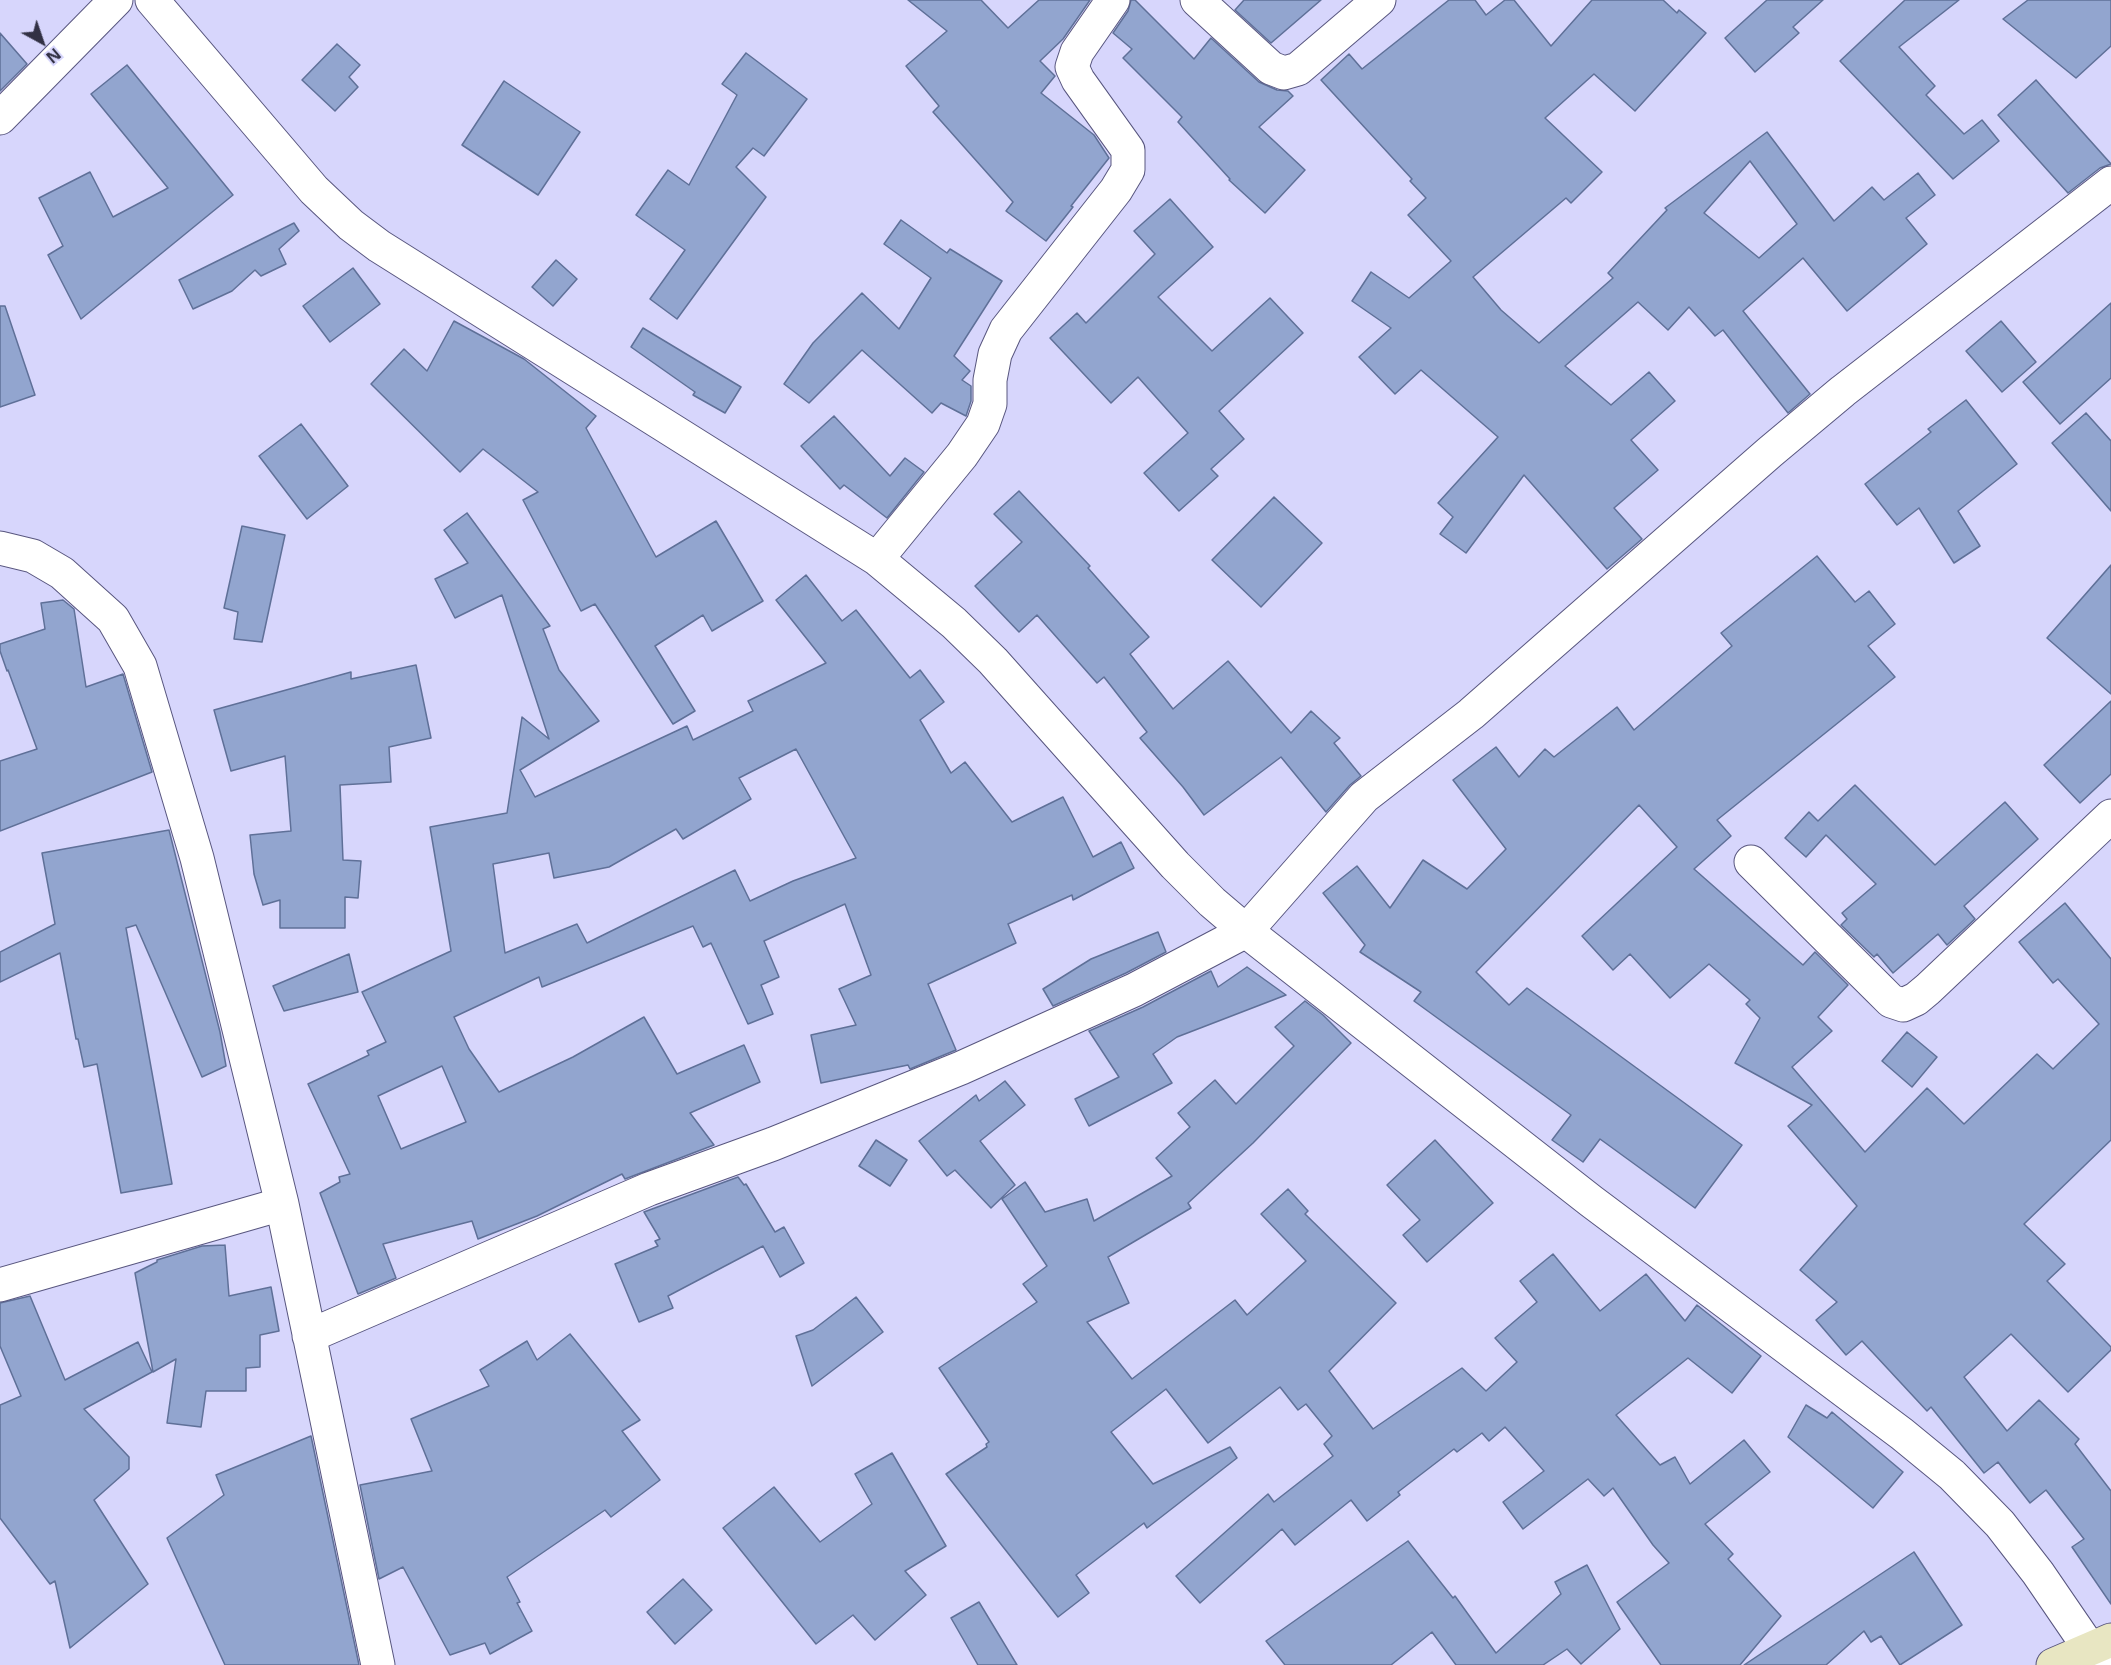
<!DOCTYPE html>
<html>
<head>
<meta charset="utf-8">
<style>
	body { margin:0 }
	#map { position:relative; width:2111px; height:1665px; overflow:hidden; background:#d7d6fc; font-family:"Noto Sans",sans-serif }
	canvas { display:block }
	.north { position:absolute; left:12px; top:12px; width:60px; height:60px; -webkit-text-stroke:4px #d7d6fc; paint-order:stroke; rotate:140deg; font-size:16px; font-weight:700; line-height:24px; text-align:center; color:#323144 }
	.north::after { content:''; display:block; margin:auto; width:21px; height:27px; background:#323144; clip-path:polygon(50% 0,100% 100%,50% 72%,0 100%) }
</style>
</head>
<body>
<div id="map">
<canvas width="2111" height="1665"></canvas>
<div class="north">N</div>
</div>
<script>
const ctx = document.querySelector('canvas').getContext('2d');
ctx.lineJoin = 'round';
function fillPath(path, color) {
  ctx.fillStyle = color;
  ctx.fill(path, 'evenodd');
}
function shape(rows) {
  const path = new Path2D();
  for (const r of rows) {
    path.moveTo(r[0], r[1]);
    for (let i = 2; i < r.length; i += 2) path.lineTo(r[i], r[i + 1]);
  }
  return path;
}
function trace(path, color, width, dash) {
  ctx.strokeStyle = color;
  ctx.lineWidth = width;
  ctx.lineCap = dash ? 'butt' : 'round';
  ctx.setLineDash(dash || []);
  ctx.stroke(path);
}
const building = shape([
	[908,0,981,0,1008,28,1039,0,1090,0,1063,39,1040,61,1055,76,1041,93,1094,135,1109,158,1071,206,1073,207,1046,241,1006,211,1013,202,933,112,939,106,906,66,947,31,908,0],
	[1131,0,1135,0,1194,59,1211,38,1259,82,1277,90,1288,91,1293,96,1259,127,1305,170,1265,213,1229,180,1230,179,1178,122,1182,117,1123,58,1132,49,1113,33,1128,11,1131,0],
	[1244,0,1321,0,1271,43,1235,10,1244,0],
	[1449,0,1475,0,1486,15,1505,0,1514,0,1551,46,1592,0,1663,0,1677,13,1679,10,1706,33,1635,111,1594,74,1545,118,1602,172,1571,203,1566,198,1473,277,1501,310,1539,343,1613,278,1608,273,1667,210,1665,208,1767,132,1834,221,1872,187,1884,200,1918,173,1935,195,1906,218,1927,244,1847,311,1803,258,1743,311,1810,394,1788,413,1723,330,1715,336,1689,307,1668,330,1638,302,1565,366,1611,405,1649,372,1675,401,1631,440,1658,470,1614,508,1642,539,1607,569,1524,475,1466,553,1440,534,1453,517,1438,503,1498,437,1421,370,1395,394,1359,357,1391,328,1352,301,1371,272,1409,298,1451,261,1408,215,1426,198,1410,181,1412,179,1321,80,1349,54,1362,69,1449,0],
	[1750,161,1797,224,1759,258,1704,213,1750,161],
	[1767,0,1823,0,1793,27,1799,33,1755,72,1725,38,1767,0],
	[1905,0,1959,0,1899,47,1935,86,1926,95,1964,134,1982,120,1999,141,1953,179,1840,61,1905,0],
	[2028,0,2111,0,2111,46,2076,78,2003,19,2028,0],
	[0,33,27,64,0,91,0,33],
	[337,44,360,65,349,77,358,87,335,111,302,80,337,44],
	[746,53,807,99,764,156,753,148,736,167,766,197,677,319,650,299,685,250,636,215,668,170,689,185,737,95,722,84,746,53],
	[127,65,233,195,81,319,48,255,63,246,39,198,90,172,113,217,168,188,91,94,127,65],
	[2036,80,2111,164,2100,168,2068,193,1998,115,2036,80],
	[504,81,580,132,538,195,462,145,504,81],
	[1170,199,1213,247,1158,297,1212,351,1270,298,1303,333,1219,411,1244,439,1211,469,1218,476,1179,511,1144,473,1188,433,1138,377,1111,403,1050,338,1077,313,1086,323,1155,254,1134,231,1170,199],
	[901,220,947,253,950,249,1002,281,954,356,970,371,962,380,971,386,971,401,966,416,941,403,932,413,862,350,809,403,784,384,813,343,862,293,899,329,931,278,884,244,901,220],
	[294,223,299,231,279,249,286,264,261,276,255,270,232,291,193,309,179,280,294,223],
	[556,260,577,279,553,306,532,287,556,260],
	[353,268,380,304,330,342,303,306,353,268],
	[2111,303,2111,378,2060,424,2023,382,2111,303],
	[0,306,5,306,35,395,0,407,0,306],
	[454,321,524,359,596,416,586,428,656,557,716,521,763,601,712,631,703,615,655,646,695,711,673,724,595,604,581,611,523,500,538,492,483,449,460,472,371,384,404,349,427,371,454,321],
	[2001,321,2036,362,2002,392,1966,351,2001,321],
	[643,328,741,387,725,413,693,395,695,392,631,347,643,328],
	[1966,400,2017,464,1958,511,1980,546,1954,563,1919,508,1897,525,1865,484,1931,432,1928,429,1966,400],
	[2086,413,2111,441,2111,511,2052,443,2086,413],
	[834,416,890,476,905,458,924,472,887,518,844,485,840,489,801,446,834,416],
	[301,424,348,486,307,519,259,456,301,424],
	[1019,491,1090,566,1088,568,1149,637,1130,654,1173,709,1228,661,1291,733,1311,711,1340,738,1334,743,1361,776,1350,785,1326,812,1281,757,1204,815,1183,787,1140,738,1147,732,1104,677,1097,683,1037,615,1019,632,975,586,1022,542,994,514,1019,491],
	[1274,497,1322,543,1261,607,1212,560,1274,497],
	[467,513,550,626,543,629,559,670,599,721,520,770,535,797,687,726,693,740,753,711,748,701,826,663,776,600,806,575,842,621,856,610,910,678,920,670,944,702,920,720,951,773,965,762,1012,822,1063,797,1093,857,1121,842,1134,868,1073,900,1072,895,1008,924,1016,943,928,984,956,1050,910,1069,908,1065,821,1083,811,1035,856,1025,839,989,871,975,845,904,764,941,779,977,761,985,773,1014,748,1024,711,943,703,947,693,926,542,987,539,977,454,1017,469,1049,499,1092,573,1057,644,1017,677,1074,744,1045,760,1082,690,1113,714,1145,625,1179,622,1174,537,1216,478,1239,472,1221,383,1244,396,1278,358,1294,320,1193,340,1182,339,1177,350,1174,308,1084,369,1055,367,1051,386,1042,362,992,451,951,430,827,507,813,522,717,549,739,502,595,455,618,435,579,468,563,444,530,467,513],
	[796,749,856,858,793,881,750,901,735,870,587,943,577,924,505,953,493,864,549,853,554,878,609,867,676,829,683,839,751,799,739,778,796,749],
	[442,1066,466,1122,401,1149,378,1096,442,1066],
	[242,526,285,535,262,642,234,639,238,612,224,608,242,526],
	[1817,556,1855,602,1869,591,1895,624,1868,646,1895,677,1717,820,1731,836,1694,869,1803,965,1815,952,1848,985,1818,1017,1832,1031,1792,1067,1865,1152,1927,1088,1964,1124,2037,1054,2053,1069,2099,1024,2058,979,2053,983,2019,942,2065,903,2111,959,2111,1140,2024,1224,2065,1264,2047,1281,2111,1347,2111,1350,2068,1392,2011,1334,1964,1377,2007,1431,2039,1400,2079,1439,2075,1444,2111,1491,2111,1604,2072,1547,2084,1539,2046,1490,2030,1503,1998,1462,1984,1473,1931,1407,1927,1411,1862,1341,1846,1355,1816,1320,1837,1302,1800,1270,1857,1206,1788,1126,1812,1105,1735,1063,1760,1018,1746,1004,1750,1000,1709,964,1670,998,1630,954,1613,970,1582,936,1677,847,1639,805,1476,972,1509,1005,1527,988,1742,1145,1695,1208,1600,1139,1583,1162,1552,1140,1571,1115,1414,1001,1421,992,1360,952,1365,945,1323,893,1357,866,1390,908,1423,860,1467,889,1506,849,1453,780,1496,747,1519,777,1545,749,1554,757,1617,707,1634,730,1732,646,1721,633,1817,556],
	[2111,565,2111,694,2047,638,2111,565],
	[63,600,74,609,86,687,123,674,152,772,0,831,0,761,37,749,8,670,7,671,0,651,0,644,45,629,41,603,63,600],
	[416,665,431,738,389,747,391,782,340,785,343,860,361,861,358,898,345,897,345,928,280,928,280,900,263,905,254,874,250,835,291,831,285,756,231,771,214,710,351,672,351,679,416,665],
	[2111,701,2111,774,2080,803,2044,765,2111,701],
	[1855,785,1935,865,2005,802,2038,839,1964,906,1975,919,1947,945,1938,934,1893,973,1877,954,1874,957,1841,925,1847,919,1842,913,1876,884,1826,835,1806,857,1785,838,1809,812,1818,821,1855,785],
	[169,830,220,1032,226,1066,202,1077,136,925,126,928,172,1184,121,1193,97,1064,84,1067,78,1039,76,1039,60,953,0,982,0,952,55,924,42,853,169,830],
	[1158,932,1166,952,1126,973,1053,1006,1043,989,1091,959,1158,932],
	[349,954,358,992,284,1011,273,986,349,954],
	[1247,967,1286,995,1177,1037,1153,1054,1172,1083,1089,1126,1075,1099,1119,1077,1089,1031,1143,1007,1211,971,1218,987,1247,967],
	[1305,1001,1323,1015,1351,1043,1253,1143,1188,1203,1191,1208,1108,1257,1129,1303,1087,1322,1132,1379,1235,1300,1247,1315,1306,1261,1261,1214,1288,1189,1308,1211,1305,1214,1396,1303,1329,1371,1373,1429,1462,1368,1486,1391,1517,1362,1495,1338,1537,1302,1520,1281,1553,1254,1600,1311,1646,1274,1685,1321,1697,1305,1761,1356,1732,1393,1688,1358,1616,1415,1660,1465,1675,1457,1690,1484,1744,1440,1770,1472,1705,1524,1733,1554,1728,1559,1781,1616,1740,1665,1661,1665,1617,1602,1669,1563,1653,1545,1613,1488,1604,1496,1588,1479,1523,1529,1503,1502,1544,1471,1505,1427,1489,1441,1482,1433,1457,1452,1454,1449,1398,1492,1400,1495,1367,1521,1351,1500,1295,1545,1282,1529,1200,1603,1176,1576,1268,1494,1274,1502,1333,1456,1324,1444,1332,1436,1306,1404,1298,1410,1280,1387,1208,1443,1166,1389,1111,1432,1153,1484,1230,1447,1237,1458,1147,1528,1144,1523,1076,1575,1089,1593,1058,1617,946,1474,987,1447,986,1444,989,1442,939,1368,1037,1302,1023,1284,1047,1266,1002,1199,1025,1182,1045,1212,1087,1199,1094,1221,1172,1176,1156,1158,1190,1127,1178,1113,1215,1080,1236,1104,1294,1046,1275,1027,1305,1001],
	[1907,1032,1937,1057,1912,1087,1882,1061,1907,1032],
	[1005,1081,1025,1105,980,1141,1015,1185,991,1208,955,1170,947,1176,919,1141,976,1095,979,1101,1005,1081],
	[876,1140,907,1160,890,1186,859,1166,876,1140],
	[1435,1140,1493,1203,1427,1262,1403,1235,1420,1220,1387,1185,1435,1140],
	[738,1177,744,1185,746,1184,775,1232,784,1227,804,1263,780,1277,763,1246,668,1296,673,1308,639,1322,615,1264,658,1246,655,1241,660,1239,644,1212,738,1177],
	[225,1245,229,1296,271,1287,279,1331,260,1335,260,1367,246,1368,246,1391,206,1391,201,1427,167,1423,176,1359,153,1372,135,1273,157,1262,157,1260,202,1246,225,1245],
	[30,1296,65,1380,138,1342,152,1372,84,1409,129,1457,129,1469,94,1500,148,1584,70,1648,55,1581,50,1584,0,1518,0,1405,21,1396,0,1346,0,1303,30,1296],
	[856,1297,883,1332,812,1386,796,1336,813,1330,856,1297],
	[570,1334,640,1420,622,1431,660,1480,611,1517,605,1510,507,1577,520,1602,517,1603,532,1631,490,1654,485,1643,450,1655,403,1567,379,1579,360,1485,432,1471,411,1419,489,1386,480,1370,527,1341,537,1360,570,1334],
	[1806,1405,1827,1418,1832,1412,1903,1472,1873,1508,1788,1437,1806,1405],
	[311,1436,359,1665,225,1665,167,1538,224,1495,216,1475,311,1436],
	[892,1453,946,1546,905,1571,926,1595,875,1640,853,1615,816,1644,723,1528,774,1487,820,1542,872,1504,855,1474,892,1453],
	[1408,1541,1453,1598,1455,1596,1496,1653,1561,1594,1555,1582,1587,1565,1620,1629,1581,1664,1567,1649,1543,1665,1456,1665,1432,1632,1391,1665,1285,1665,1266,1641,1408,1541],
	[1914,1552,1962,1625,1900,1665,1881,1636,1871,1642,1864,1631,1826,1665,1744,1665,1914,1552],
	[683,1579,712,1610,675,1644,647,1612,683,1579],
	[979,1602,1017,1665,978,1665,951,1618,979,1602]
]);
fillPath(building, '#92a5cf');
trace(building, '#5f7098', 1.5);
const street = shape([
	[152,0,314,190,351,225,379,246,877,559,954,623,993,661,1175,865,1212,902,1246,931,1591,1201,1902,1434,1952,1475,2000,1524,2038,1573,2090,1649,2096,1665],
	[1197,0,1271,68,1284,73,1298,69,1379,0],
	[0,118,116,0],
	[0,548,33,556,62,573,113,619,140,666,197,858,282,1204,378,1665],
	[877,559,962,455,983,424,990,404,990,380,995,354,1006,330,1116,190,1128,170,1128,150,1078,80,1072,67,1077,52,1113,0],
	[1751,862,1879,989,1891,1001,1903,1005,1916,999,1928,989,2111,816],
	[0,1285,282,1204],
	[309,1336,649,1189,773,1144,961,1068,1134,990,1246,931,1364,797,1471,714,1770,452,1843,391,2111,183]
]);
const secondary = shape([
	[2053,1665,2111,1640]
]);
trace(street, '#58567f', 35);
trace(secondary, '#58567f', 35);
trace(street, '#fff', 33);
trace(secondary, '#e8e6c2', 33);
</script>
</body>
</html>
